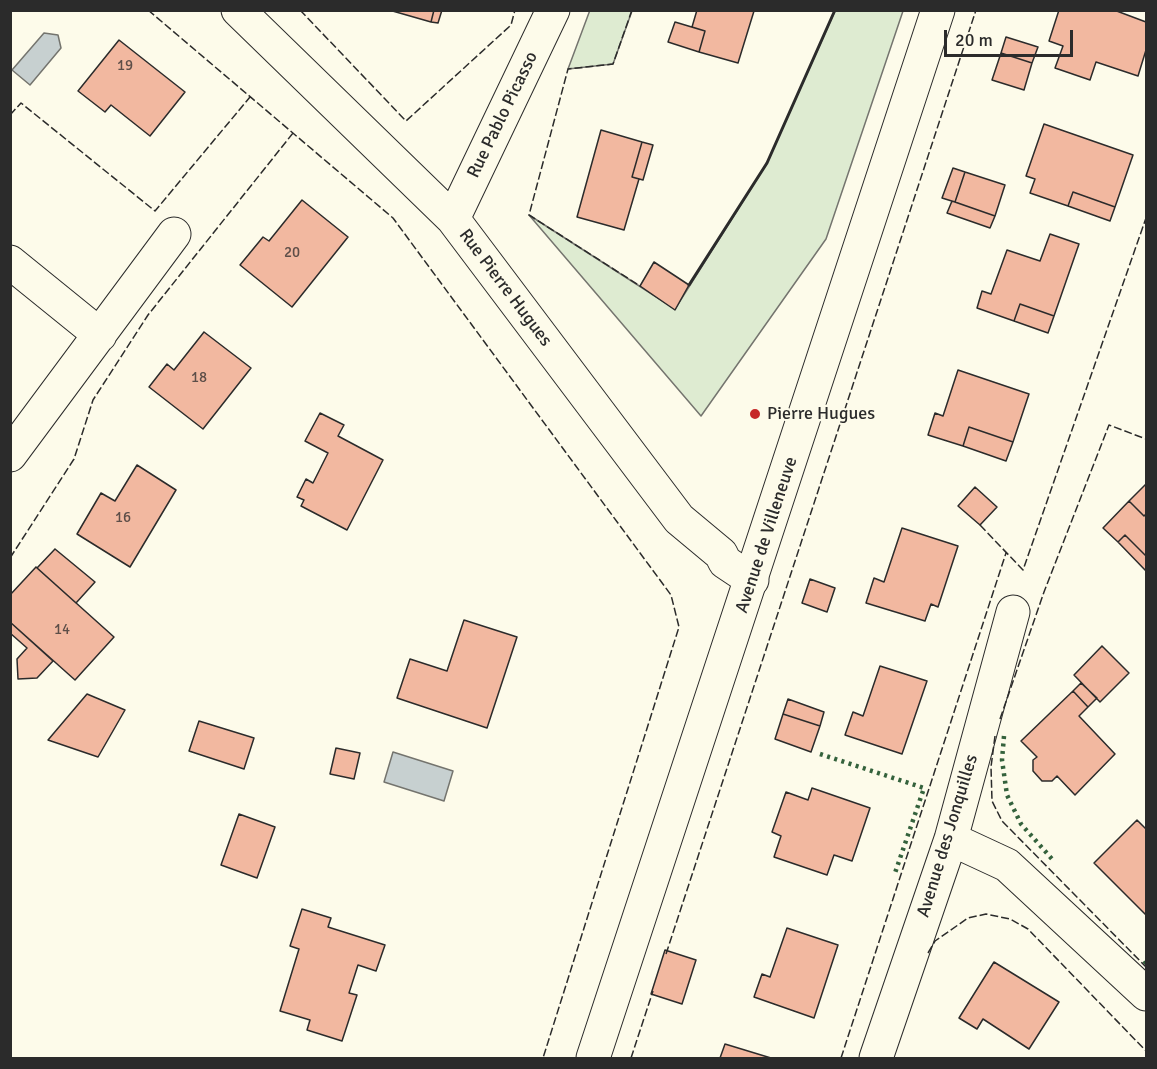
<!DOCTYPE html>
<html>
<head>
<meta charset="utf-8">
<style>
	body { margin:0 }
	#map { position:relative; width:1157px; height:1069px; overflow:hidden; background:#fdfbea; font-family:Signika,sans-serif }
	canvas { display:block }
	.frame { position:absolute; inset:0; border:12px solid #2b2b2b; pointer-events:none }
	.scale { position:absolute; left:944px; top:30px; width:129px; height:27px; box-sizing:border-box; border:3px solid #2b2b2b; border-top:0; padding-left:8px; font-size:18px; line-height:21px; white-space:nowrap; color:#2b2b2b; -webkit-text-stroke:4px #fdfbea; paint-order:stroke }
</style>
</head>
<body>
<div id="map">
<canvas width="1157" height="1069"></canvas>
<div class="frame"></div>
<div class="scale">20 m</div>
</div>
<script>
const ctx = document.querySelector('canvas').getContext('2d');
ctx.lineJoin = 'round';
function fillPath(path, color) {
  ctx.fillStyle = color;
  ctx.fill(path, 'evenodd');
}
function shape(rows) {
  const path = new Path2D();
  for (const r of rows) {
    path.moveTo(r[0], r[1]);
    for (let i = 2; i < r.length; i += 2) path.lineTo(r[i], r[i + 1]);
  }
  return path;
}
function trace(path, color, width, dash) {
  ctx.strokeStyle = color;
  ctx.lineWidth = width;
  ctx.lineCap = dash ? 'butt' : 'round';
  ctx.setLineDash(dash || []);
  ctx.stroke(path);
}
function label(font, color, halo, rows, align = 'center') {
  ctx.font = font + ' Signika,sans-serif';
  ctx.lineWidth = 4.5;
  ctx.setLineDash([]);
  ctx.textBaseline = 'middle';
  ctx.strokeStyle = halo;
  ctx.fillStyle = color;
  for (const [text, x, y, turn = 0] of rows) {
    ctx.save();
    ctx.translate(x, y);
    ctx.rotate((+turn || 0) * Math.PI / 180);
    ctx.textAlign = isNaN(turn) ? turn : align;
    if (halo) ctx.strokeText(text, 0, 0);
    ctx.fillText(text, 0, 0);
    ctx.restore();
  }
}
const green = shape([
	[590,10,632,11,613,64,568,69,590,10],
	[835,11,903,11,826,239,701,416,529,215,675,309,767,163,835,11]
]);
fillPath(green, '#deebd1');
trace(green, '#74746e', 1.5);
const water = shape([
	[44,33,58,35,61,48,30,85,12,70,44,33],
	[393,752,453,771,444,801,384,782,393,752]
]);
fillPath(water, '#c7d0d0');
trace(water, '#74746e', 1.5);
const building = shape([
	[389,10,434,10,431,22,389,10],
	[434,10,442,10,438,23,431,22,434,10],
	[697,10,754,11,738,63,699,52,705,31,692,27,697,10],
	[1059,10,1114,10,1146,22,1146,50,1138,76,1096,62,1090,80,1055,68,1063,46,1049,41,1059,10],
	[675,22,705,31,699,52,668,42,675,22],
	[1006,37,1038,47,1032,63,1001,53,1006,37],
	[119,40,185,92,150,136,111,105,105,112,78,91,119,40],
	[1001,53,1032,63,1024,90,992,80,1001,53],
	[1044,124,1133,155,1115,207,1073,192,1068,206,1030,193,1035,179,1026,176,1044,124],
	[601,130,642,142,632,177,639,179,624,230,577,217,601,130],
	[642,142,653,145,643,180,632,177,642,142],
	[953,168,965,172,955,202,942,198,953,168],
	[965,172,1005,185,995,216,955,202,965,172],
	[1073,192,1115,207,1110,221,1068,206,1073,192],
	[302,200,348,237,292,307,240,265,263,237,269,241,302,200],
	[952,201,995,216,990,228,947,213,952,201],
	[1050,234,1079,244,1054,316,1020,304,1014,321,977,308,982,291,991,294,1007,250,1040,261,1050,234],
	[654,262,689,285,675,310,640,286,654,262],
	[1020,304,1054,316,1048,333,1014,321,1020,304],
	[204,332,251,368,203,429,149,387,167,364,174,370,204,332],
	[958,370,1029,394,1013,442,969,427,963,446,928,435,935,413,943,416,958,370],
	[320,413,344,425,338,436,383,460,347,530,301,506,304,500,297,497,306,479,313,483,328,453,305,441,320,413],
	[969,427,1013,442,1006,461,963,446,969,427],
	[137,465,176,490,130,567,77,534,101,493,115,501,137,465],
	[1146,484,1146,514,1144,516,1129,501,1146,484],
	[975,487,997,507,980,525,958,506,975,487],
	[1129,501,1144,516,1146,514,1146,556,1125,535,1118,542,1103,528,1129,501],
	[902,528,958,546,938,607,931,604,925,621,866,603,874,578,884,582,902,528],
	[1125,535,1146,556,1146,571,1118,542,1125,535],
	[55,549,95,582,76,603,37,568,55,549],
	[36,567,114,637,75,680,10,622,10,595,36,567],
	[810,579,835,588,827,612,802,603,810,579],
	[464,620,517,637,487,728,397,698,410,659,447,671,464,620],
	[10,622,53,661,37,678,18,679,17,659,27,648,10,633,10,622],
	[1102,646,1129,673,1100,702,1074,675,1102,646],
	[880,666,927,681,902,754,845,735,853,712,863,716,880,666],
	[1081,683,1097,698,1088,707,1073,691,1081,683],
	[1073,691,1088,707,1079,716,1115,754,1075,795,1057,776,1052,781,1042,781,1033,771,1033,760,1037,757,1021,741,1073,691],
	[87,694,125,710,98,757,48,740,87,694],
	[788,699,824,712,820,726,783,714,788,699],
	[783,714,820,726,811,752,775,739,783,714],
	[199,721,254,738,244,769,189,751,199,721],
	[336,748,360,753,354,779,330,774,336,748],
	[812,788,870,808,852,861,834,855,827,875,774,857,781,836,772,832,786,792,808,800,812,788],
	[239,814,275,827,257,878,221,865,239,814],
	[1137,820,1146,829,1146,915,1094,863,1137,820],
	[302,909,331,918,328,927,385,945,376,971,358,965,349,993,357,995,342,1041,307,1030,310,1020,280,1011,299,949,290,946,302,909],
	[787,928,838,945,814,1018,754,997,762,974,770,977,787,928],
	[665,950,696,960,682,1004,651,994,665,950],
	[994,962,1059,1002,1029,1049,983,1019,977,1029,959,1018,994,962],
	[725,1044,771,1058,720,1058,725,1044]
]);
fillPath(building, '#f2b8a0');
trace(building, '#2b2b2b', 1.5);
const minor = shape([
	[238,10,453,219,679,519,721,554,725,562,752,580],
	[453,219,553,10],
	[10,262,100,335],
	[10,455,174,234],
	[951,839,1007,865,1146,994],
	[876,1058,951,839,1013,612]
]);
const major = shape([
	[593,1058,938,10]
]);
trace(minor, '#2b2b2b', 35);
trace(major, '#2b2b2b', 35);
trace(minor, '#fdfbea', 33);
trace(major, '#fdfbea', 33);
trace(shape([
	[1004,736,1002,760,1007,795,1021,824,1052,859],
	[820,754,924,788,895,873],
	[1144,964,1146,962]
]), '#34623c', 4.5, [3, 4.5]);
trace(shape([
	[148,10,393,218,671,595,679,627,543,1058],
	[300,10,406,121,511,25,515,10],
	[632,10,613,64,568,69,529,215,640,286],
	[10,115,21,103,155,211,250,97],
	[980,525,1023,570,1146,218],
	[10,558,74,459,93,400,148,315,293,133],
	[1000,719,1044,592,1109,425,1146,439],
	[995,736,991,767,992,801,1002,821,1146,967],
	[928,953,935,941,968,918,986,914,1010,919,1028,929,1146,1051],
	[666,954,976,10],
	[631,1058,653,991],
	[841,1058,1006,553]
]), '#2b2b2b', 1.5, [8, 3]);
trace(shape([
	[689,285,767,163,835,10]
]), '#2b2b2b', 3);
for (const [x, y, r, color] of [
	[755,414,6,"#c62828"]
]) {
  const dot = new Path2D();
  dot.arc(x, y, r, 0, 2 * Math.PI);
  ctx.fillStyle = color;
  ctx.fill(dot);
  trace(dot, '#fdfbea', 2);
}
label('15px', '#5d4e48', null, [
	["19",125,66],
	["20",292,253],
	["18",199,378],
	["16",123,518],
	["14",62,630]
]);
label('18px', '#2b2b2b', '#fdfbea', [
	["Rue Pablo Picasso",503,115,-64],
	["Rue Pierre Hugues",505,288,53],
	["Avenue de Villeneuve",767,535,-72],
	["Avenue des Jonquilles",948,836,-73]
]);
label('18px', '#2b2b2b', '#fdfbea', [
	["Pierre Hugues",767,414]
], 'left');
</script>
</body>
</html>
